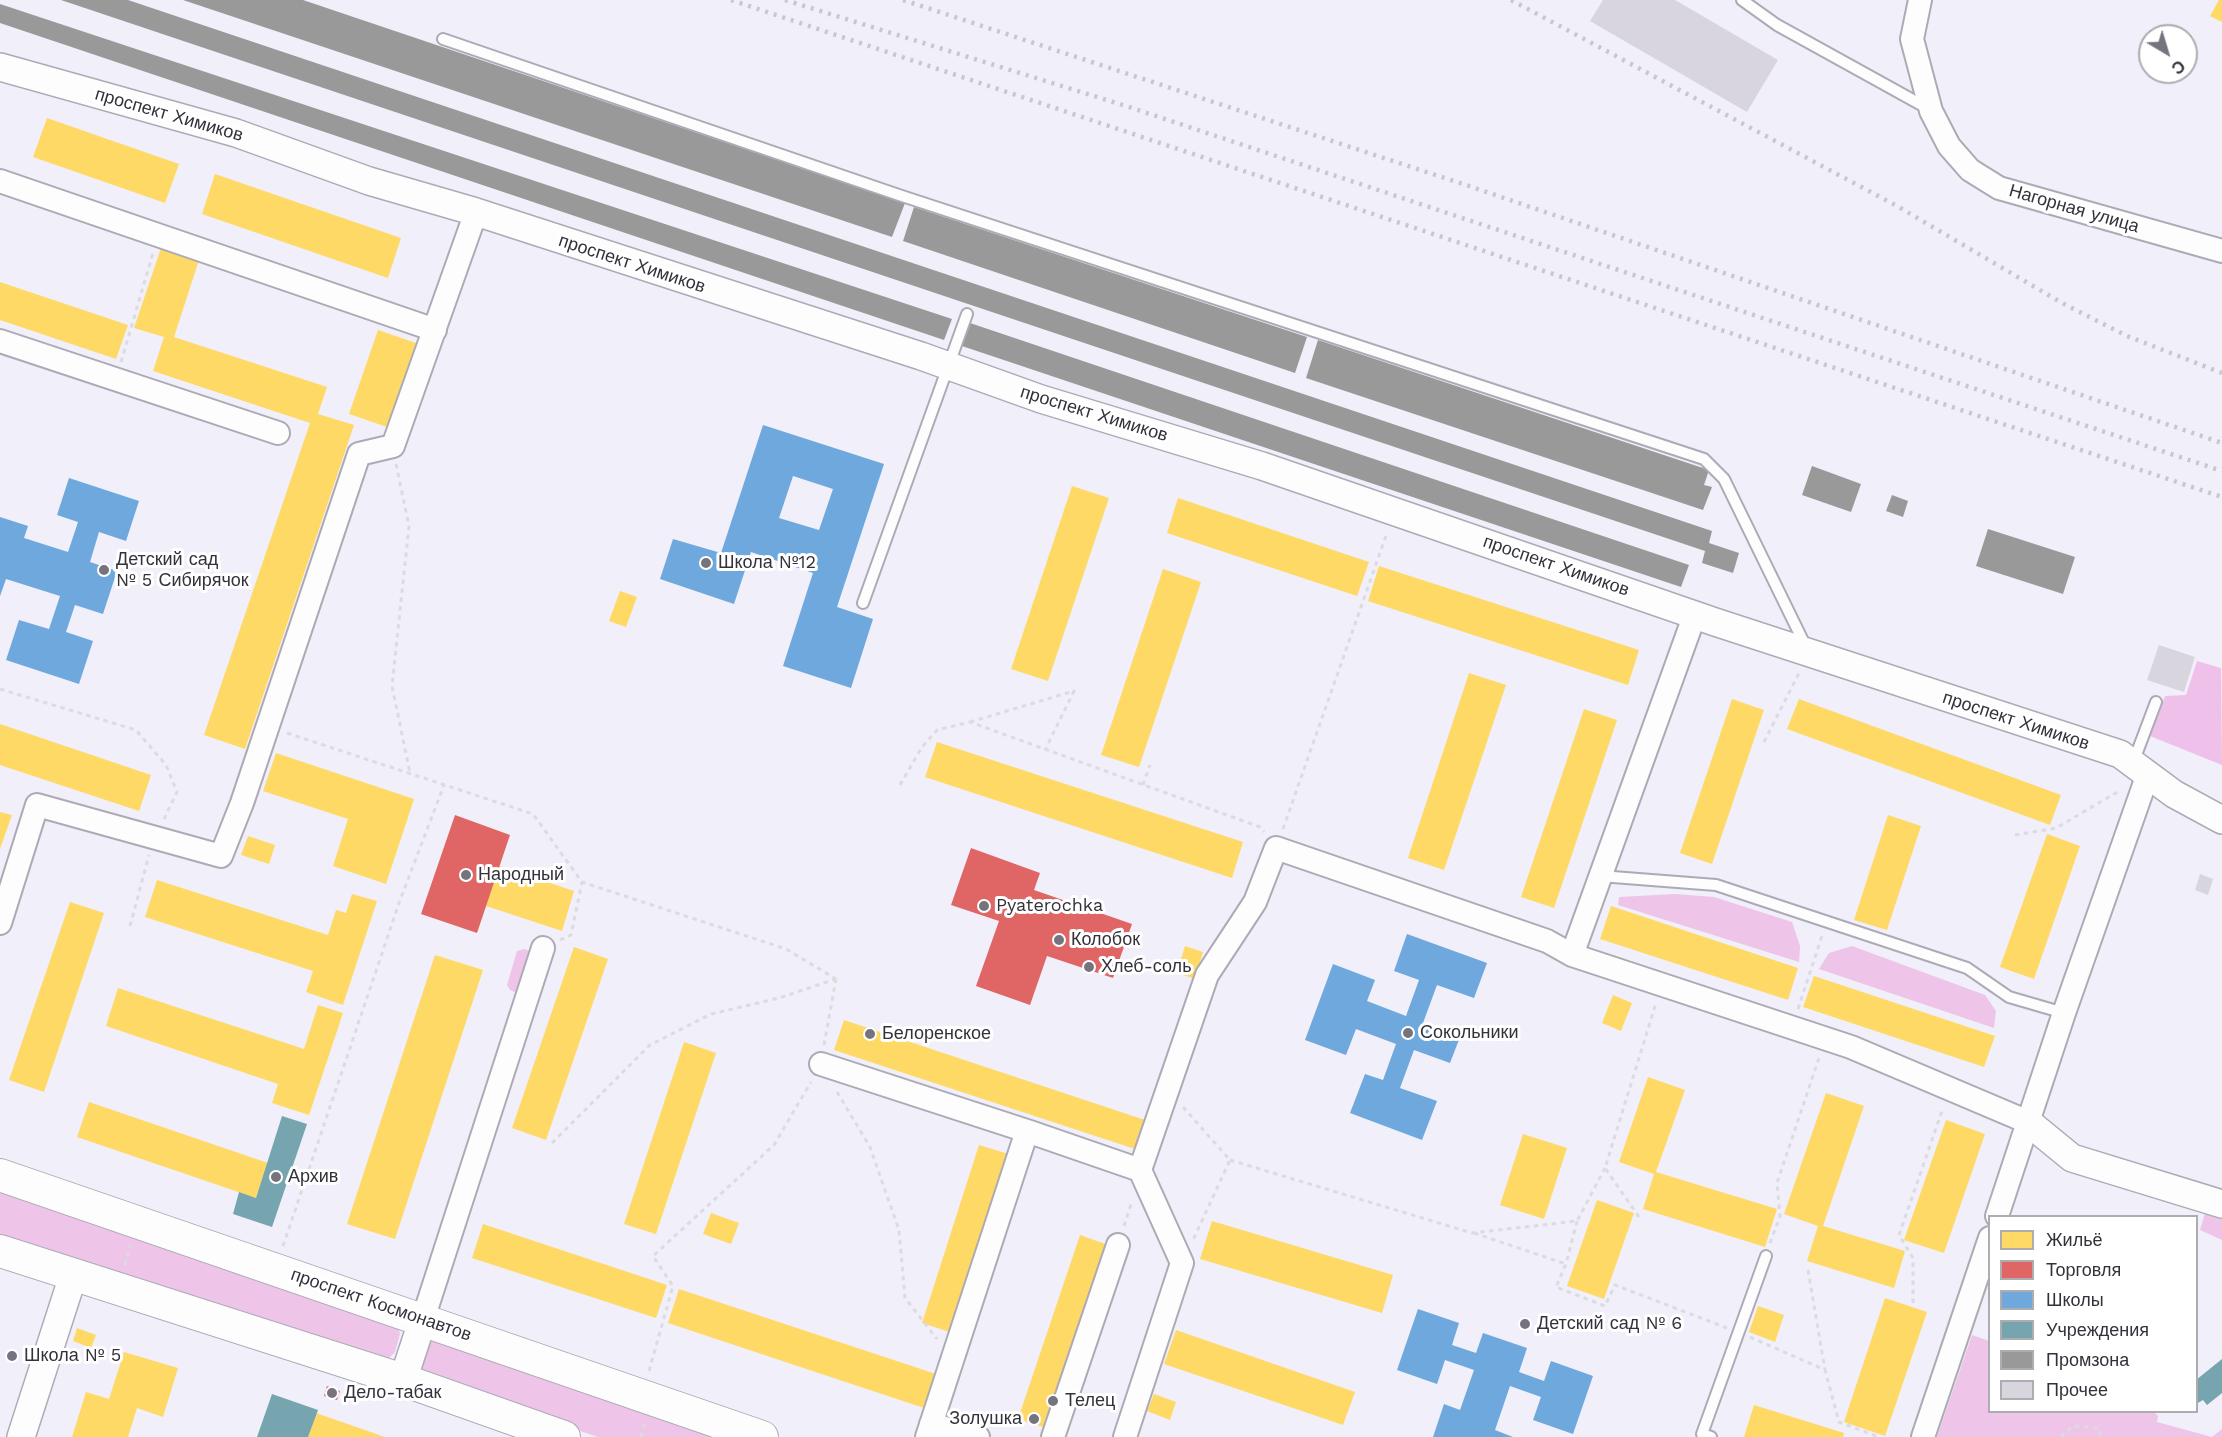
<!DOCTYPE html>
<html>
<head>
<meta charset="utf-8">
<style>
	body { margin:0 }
	#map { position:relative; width:2222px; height:1437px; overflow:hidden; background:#f0effa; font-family:"Work Sans",sans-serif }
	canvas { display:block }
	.legend { position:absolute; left:1988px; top:1215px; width:210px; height:198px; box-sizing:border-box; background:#fff; border:2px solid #adadb1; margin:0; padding:8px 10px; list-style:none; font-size:18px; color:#33323b }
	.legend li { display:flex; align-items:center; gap:12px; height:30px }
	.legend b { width:30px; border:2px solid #adadb1 }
	.north { position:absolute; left:2138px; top:24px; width:60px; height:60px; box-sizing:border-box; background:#fff; border:2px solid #adadb1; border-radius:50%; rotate:142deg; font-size:16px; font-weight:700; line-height:24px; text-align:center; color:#33323b }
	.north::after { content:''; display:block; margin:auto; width:21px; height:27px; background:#75747e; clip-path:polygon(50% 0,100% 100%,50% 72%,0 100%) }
</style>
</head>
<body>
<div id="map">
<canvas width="2222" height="1437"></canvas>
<ul class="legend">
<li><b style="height:16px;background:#ffd966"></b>Жильё</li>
<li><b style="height:16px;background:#e06666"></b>Торговля</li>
<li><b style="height:16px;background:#6fa8dc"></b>Школы</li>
<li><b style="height:16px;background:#76a5af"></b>Учреждения</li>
<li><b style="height:16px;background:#999"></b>Промзона</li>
<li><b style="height:16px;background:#d8d5de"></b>Прочее</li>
</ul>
<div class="north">С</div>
</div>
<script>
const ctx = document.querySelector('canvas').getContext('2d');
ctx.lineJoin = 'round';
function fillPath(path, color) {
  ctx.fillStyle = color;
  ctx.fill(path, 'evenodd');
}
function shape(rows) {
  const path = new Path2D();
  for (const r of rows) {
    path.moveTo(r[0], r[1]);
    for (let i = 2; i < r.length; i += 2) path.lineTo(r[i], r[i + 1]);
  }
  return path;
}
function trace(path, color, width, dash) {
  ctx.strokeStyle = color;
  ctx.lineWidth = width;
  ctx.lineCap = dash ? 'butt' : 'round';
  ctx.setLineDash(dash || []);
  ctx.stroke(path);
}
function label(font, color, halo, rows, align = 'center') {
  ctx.font = font + ' "Work Sans",sans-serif';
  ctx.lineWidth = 6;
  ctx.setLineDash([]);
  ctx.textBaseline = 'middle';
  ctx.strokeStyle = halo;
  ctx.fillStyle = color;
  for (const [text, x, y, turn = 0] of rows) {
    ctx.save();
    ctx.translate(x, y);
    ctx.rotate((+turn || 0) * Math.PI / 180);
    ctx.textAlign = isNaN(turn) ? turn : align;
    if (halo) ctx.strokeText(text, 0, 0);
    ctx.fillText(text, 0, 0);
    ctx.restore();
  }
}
fillPath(shape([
	[1675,894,1714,897,1792,922,1800,946,1799,962,1618,905,1619,897],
	[1852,946,1985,995,1996,1011,1994,1028,1819,969,1829,953],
	[524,949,530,951,533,957,517,993,510,990,507,985,517,951],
	[0,1188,398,1326,400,1334,395,1352,388,1359,379,1362,0,1235],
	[2205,1213,2222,1218,2222,1240,2200,1230],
	[439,1335,741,1437,598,1437,425,1379,420,1368,428,1343],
	[1972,1335,1989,1341,1990,1412,2154,1412,2158,1416,2157,1422,2212,1437,2222,1429,2222,1437,1937,1437]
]), '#eec4e8');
fillPath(shape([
	[2197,661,2221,668,2222,765,2150,736,2165,696,2186,695]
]), '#efc1ea');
fillPath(shape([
	[2219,0,2222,0,2222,22,2210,16],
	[47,118,179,164,165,203,33,157],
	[215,174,401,238,388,278,202,214],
	[163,242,201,254,174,337,327,387,318,414,354,425,245,749,204,735,310,423,153,371,164,337,134,328],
	[0,282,128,325,116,359,0,320],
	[378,330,416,343,387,427,349,414],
	[1072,486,1109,498,1048,681,1011,669],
	[1178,498,1369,562,1357,596,1167,533],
	[1379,566,1639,650,1628,685,1368,601],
	[1163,569,1201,582,1139,767,1101,755],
	[620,591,637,597,626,627,609,621],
	[1469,673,1506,685,1444,870,1408,858],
	[1732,699,1764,710,1712,864,1680,853],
	[1799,699,2061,795,2050,825,1787,729],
	[1584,709,1617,720,1554,908,1521,897],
	[0,724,151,775,139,811,0,765],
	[937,742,1243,842,1232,878,925,777],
	[276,753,414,799,386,884,333,866,348,819,263,791],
	[0,812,12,815,0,849],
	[1888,815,1921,826,1887,930,1854,920],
	[2047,834,2080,846,2034,979,2000,967],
	[248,836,275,845,269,864,241,855],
	[490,863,574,891,562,931,477,903],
	[157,880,328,935,336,910,346,913,352,894,377,901,343,1005,306,992,313,971,145,917],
	[70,902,104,913,44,1092,9,1080],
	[1611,906,1798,968,1788,1000,1600,939],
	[1185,946,1203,952,1195,979,1177,973],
	[574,947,608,959,546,1140,512,1128],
	[435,955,483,970,395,1239,347,1224],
	[1814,976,1995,1036,1984,1067,1803,1007],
	[118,988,304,1049,318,1005,343,1013,309,1115,272,1103,278,1084,106,1026],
	[1613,995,1632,1003,1621,1031,1602,1023],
	[844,1020,1148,1121,1138,1150,834,1050],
	[684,1042,716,1053,656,1234,624,1224],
	[1648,1077,1685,1090,1656,1172,1777,1209,1765,1247,1643,1209,1654,1174,1619,1162],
	[1826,1093,1864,1106,1823,1226,1905,1251,1894,1288,1807,1261,1818,1226,1784,1214],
	[89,1102,268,1163,256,1198,77,1137],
	[1946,1120,1985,1134,1944,1253,1904,1240],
	[1523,1134,1567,1148,1544,1219,1500,1205],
	[979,1145,1012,1155,956,1334,922,1323],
	[1597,1200,1634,1213,1604,1299,1567,1286],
	[711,1213,739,1223,731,1244,703,1234],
	[1212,1221,1393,1275,1382,1313,1200,1259],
	[483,1224,667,1285,656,1318,472,1258],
	[1080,1235,1111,1246,1049,1429,1018,1419],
	[679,1289,939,1375,927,1409,668,1323],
	[1885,1298,1927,1312,1885,1436,1844,1422],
	[1758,1306,1784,1315,1775,1342,1749,1332],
	[77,1328,96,1335,91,1348,73,1341],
	[1176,1330,1355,1392,1343,1425,1164,1364],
	[124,1352,178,1368,163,1417,137,1408,128,1437,72,1437,86,1392,109,1399],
	[1154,1394,1176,1402,1170,1420,1147,1411],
	[1754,1405,1844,1433,1843,1437,1744,1437],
	[316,1413,385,1437,308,1437]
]), '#ffd966');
fillPath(shape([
	[455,815,510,835,477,933,421,914],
	[971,848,1040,873,1034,890,1132,924,1113,978,1047,956,1030,1005,976,986,999,921,951,905],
	[327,1386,340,1391,337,1400,324,1396]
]), '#e06666');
fillPath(shape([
	[763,425,884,464,837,607,873,619,851,688,783,666,813,573,751,552,734,604,660,579,673,539,721,553],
	[793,476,833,489,819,530,779,518],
	[69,478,139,501,126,541,99,532,90,562,117,571,103,614,75,605,66,632,93,641,79,684,6,660,19,620,49,629,60,596,6,579,0,596,0,517,28,526,24,538,68,552,78,522,57,515],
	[1407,934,1487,963,1474,998,1437,985,1423,1023,1460,1037,1450,1063,1414,1050,1400,1088,1437,1101,1422,1140,1350,1113,1365,1074,1383,1080,1396,1044,1356,1029,1346,1055,1305,1040,1333,964,1375,980,1367,1001,1406,1016,1419,980,1394,971],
	[1418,1309,1459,1323,1452,1345,1476,1353,1483,1333,1527,1348,1519,1372,1544,1381,1551,1361,1593,1376,1573,1434,1533,1420,1541,1397,1510,1386,1495,1430,1513,1437,1433,1437,1444,1404,1460,1410,1474,1370,1445,1360,1437,1384,1397,1370]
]), '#6fa8dc');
fillPath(shape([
	[282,1116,307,1124,272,1227,233,1214,239,1192,256,1198],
	[2222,1359,2222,1393,2207,1405,2203,1400,2196,1404,2196,1380],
	[272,1394,318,1410,308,1437,257,1437]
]), '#76a5af');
fillPath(shape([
	[61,0,128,0,1712,531,1709,543,1739,553,1733,573,1702,563,1705,551],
	[183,0,303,0,905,203,892,237],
	[0,4,952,319,944,340,0,23],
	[914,207,1307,337,1295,373,903,241],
	[970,323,1689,565,1681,587,962,346],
	[1318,340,1709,470,1704,485,1712,487,1703,510,1306,378],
	[1812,466,1861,484,1851,512,1802,495],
	[1892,495,1908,501,1903,517,1886,511],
	[1988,529,2075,557,2063,594,1976,566]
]), '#999');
fillPath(shape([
	[1603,0,1675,0,1778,60,1747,112,1590,21],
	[2159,645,2195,657,2184,692,2147,680],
	[2200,874,2213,879,2208,895,2195,890]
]), '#d8d5de');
const service = shape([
	[1742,0,1777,25,1929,109],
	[443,39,899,195,1704,459,1724,479,1806,647],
	[863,603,967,314],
	[2133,763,2156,702],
	[1600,876,1716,885,1967,968,2009,997,2064,1013],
	[1711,1437,1702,1434,1766,1256]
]);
const minor = shape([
	[1920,0,1912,39,1931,111,1949,146,1970,170,1999,188,2222,251],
	[0,181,435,330],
	[0,341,278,433],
	[0,923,37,805,221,856,242,803,359,454,393,446,476,212],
	[1572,955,1695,614],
	[821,1064,1027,1131,927,1437],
	[1027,1131,1140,1170],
	[1997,1216,2064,1013,2148,774],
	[423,1319,543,948],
	[931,1424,978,1437],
	[1053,1437,1118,1245],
	[1125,1437,1182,1263,1140,1170,1207,975,1255,902,1276,848,1547,941,1572,955,1851,1047,2028,1122,2041,1133],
	[1923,1437,1990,1238]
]);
const tertiary = shape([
	[0,67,236,133,369,181,476,212,921,356,1041,399,1262,466,1715,622,2120,754,2174,794,2222,820],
	[2028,1122,2072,1158,2222,1204],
	[403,1380,423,1319],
	[21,1437,73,1276]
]);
const secondary = shape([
	[0,1175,762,1437],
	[0,1251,403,1380,564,1437]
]);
trace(service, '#acabb5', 14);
trace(minor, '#acabb5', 26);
trace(tertiary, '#acabb5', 30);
trace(secondary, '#acabb5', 34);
trace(shape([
	[121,362,153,253],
	[396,464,409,526,392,686,410,773],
	[0,689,136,730,166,765,177,792,164,819],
	[970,722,1074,691,1045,750],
	[287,733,533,814,582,882,786,949,836,979],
	[1764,742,1799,673],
	[900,785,922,747,937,730,970,722,1260,827,1264,832],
	[1143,785,1150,765],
	[1283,829,1387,533],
	[2015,835,2056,828,2121,790],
	[130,926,149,855],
	[560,940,571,935,582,882],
	[1798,1009,1822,936],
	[824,1045,836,979],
	[837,1092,870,1147,899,1230,905,1298,937,1339],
	[1183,1107,1230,1160,1193,1240],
	[552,1143,650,1045,711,1014,779,998,836,979],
	[1230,1160,1472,1233,1577,1221,1605,1168],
	[1639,1217,1605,1168,1656,1003],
	[1577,1221,1566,1264,1556,1287,1605,1306,1615,1285,1727,1328],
	[1124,1226,1132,1201],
	[1474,1233,1566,1264],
	[1770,1243,1780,1216,1777,1183,1819,1058],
	[283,1246,399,903,444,785],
	[125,1265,130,1245],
	[1808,1270,1825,1370],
	[1913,1303,1913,1258,1899,1235,1943,1108],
	[1750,1337,1825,1370,1839,1422,1879,1437],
	[649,1371,673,1286,653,1256,774,1145,811,1082],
	[641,1437,645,1422],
	[2061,1437,2073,1426,2098,1428,2102,1437]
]), '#dcdce0', 3, [4.5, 4.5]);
trace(service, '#fdfdfe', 10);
trace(minor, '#fdfdfe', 22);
trace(tertiary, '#fdfdfe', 27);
trace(secondary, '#fdfdfe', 32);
trace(shape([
	[731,0,2222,497],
	[785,0,1126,106,2222,471],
	[903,0,1466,185,2222,443],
	[1511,0,1897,206,2062,303,2127,336,2222,373]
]), '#c8c8ca', 4.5, [3, 6]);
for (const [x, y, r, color] of [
	[706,563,6,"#75747e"],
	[104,570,6,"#75747e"],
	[466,875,6,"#75747e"],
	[984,906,6,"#75747e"],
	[1059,940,6,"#75747e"],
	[1089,967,6,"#75747e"],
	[1408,1033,6,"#75747e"],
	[870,1034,6,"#75747e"],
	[276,1177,6,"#75747e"],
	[1525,1324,6,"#75747e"],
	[12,1356,6,"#75747e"],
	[332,1393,6,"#75747e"],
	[1053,1401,6,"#75747e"],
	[1034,1419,6,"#75747e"]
]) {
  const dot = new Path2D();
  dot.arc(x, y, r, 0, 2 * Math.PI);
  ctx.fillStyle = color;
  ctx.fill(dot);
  trace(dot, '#fff', 2);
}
label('18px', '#33323b', '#fff', [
	["проспект Химиков",169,115,16],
	["Нагорная улица",2074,209,16],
	["проспект Химиков",632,264,18],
	["проспект Химиков",1094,414,17],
	["проспект Химиков",1556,566,19],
	["проспект Химиков",2016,721,18],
	["проспект Космонавтов",381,1305,19]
]);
label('18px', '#33323b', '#fff', [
	["Детский сад",116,560],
	["№ 5 Сибирячок",116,581],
	["Школа №12",718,563],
	["Народный",478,875],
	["Pyaterochka",996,906],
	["Колобок",1071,940],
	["Хлеб-соль",1101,967],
	["Сокольники",1420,1033],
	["Белоренское",882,1034],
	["Архив",288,1177],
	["Детский сад № 6",1537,1324],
	["Школа № 5",24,1356],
	["Дело-табак",344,1393],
	["Телец",1065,1401],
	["Золушка",1022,1419,"right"]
], 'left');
</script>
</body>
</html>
